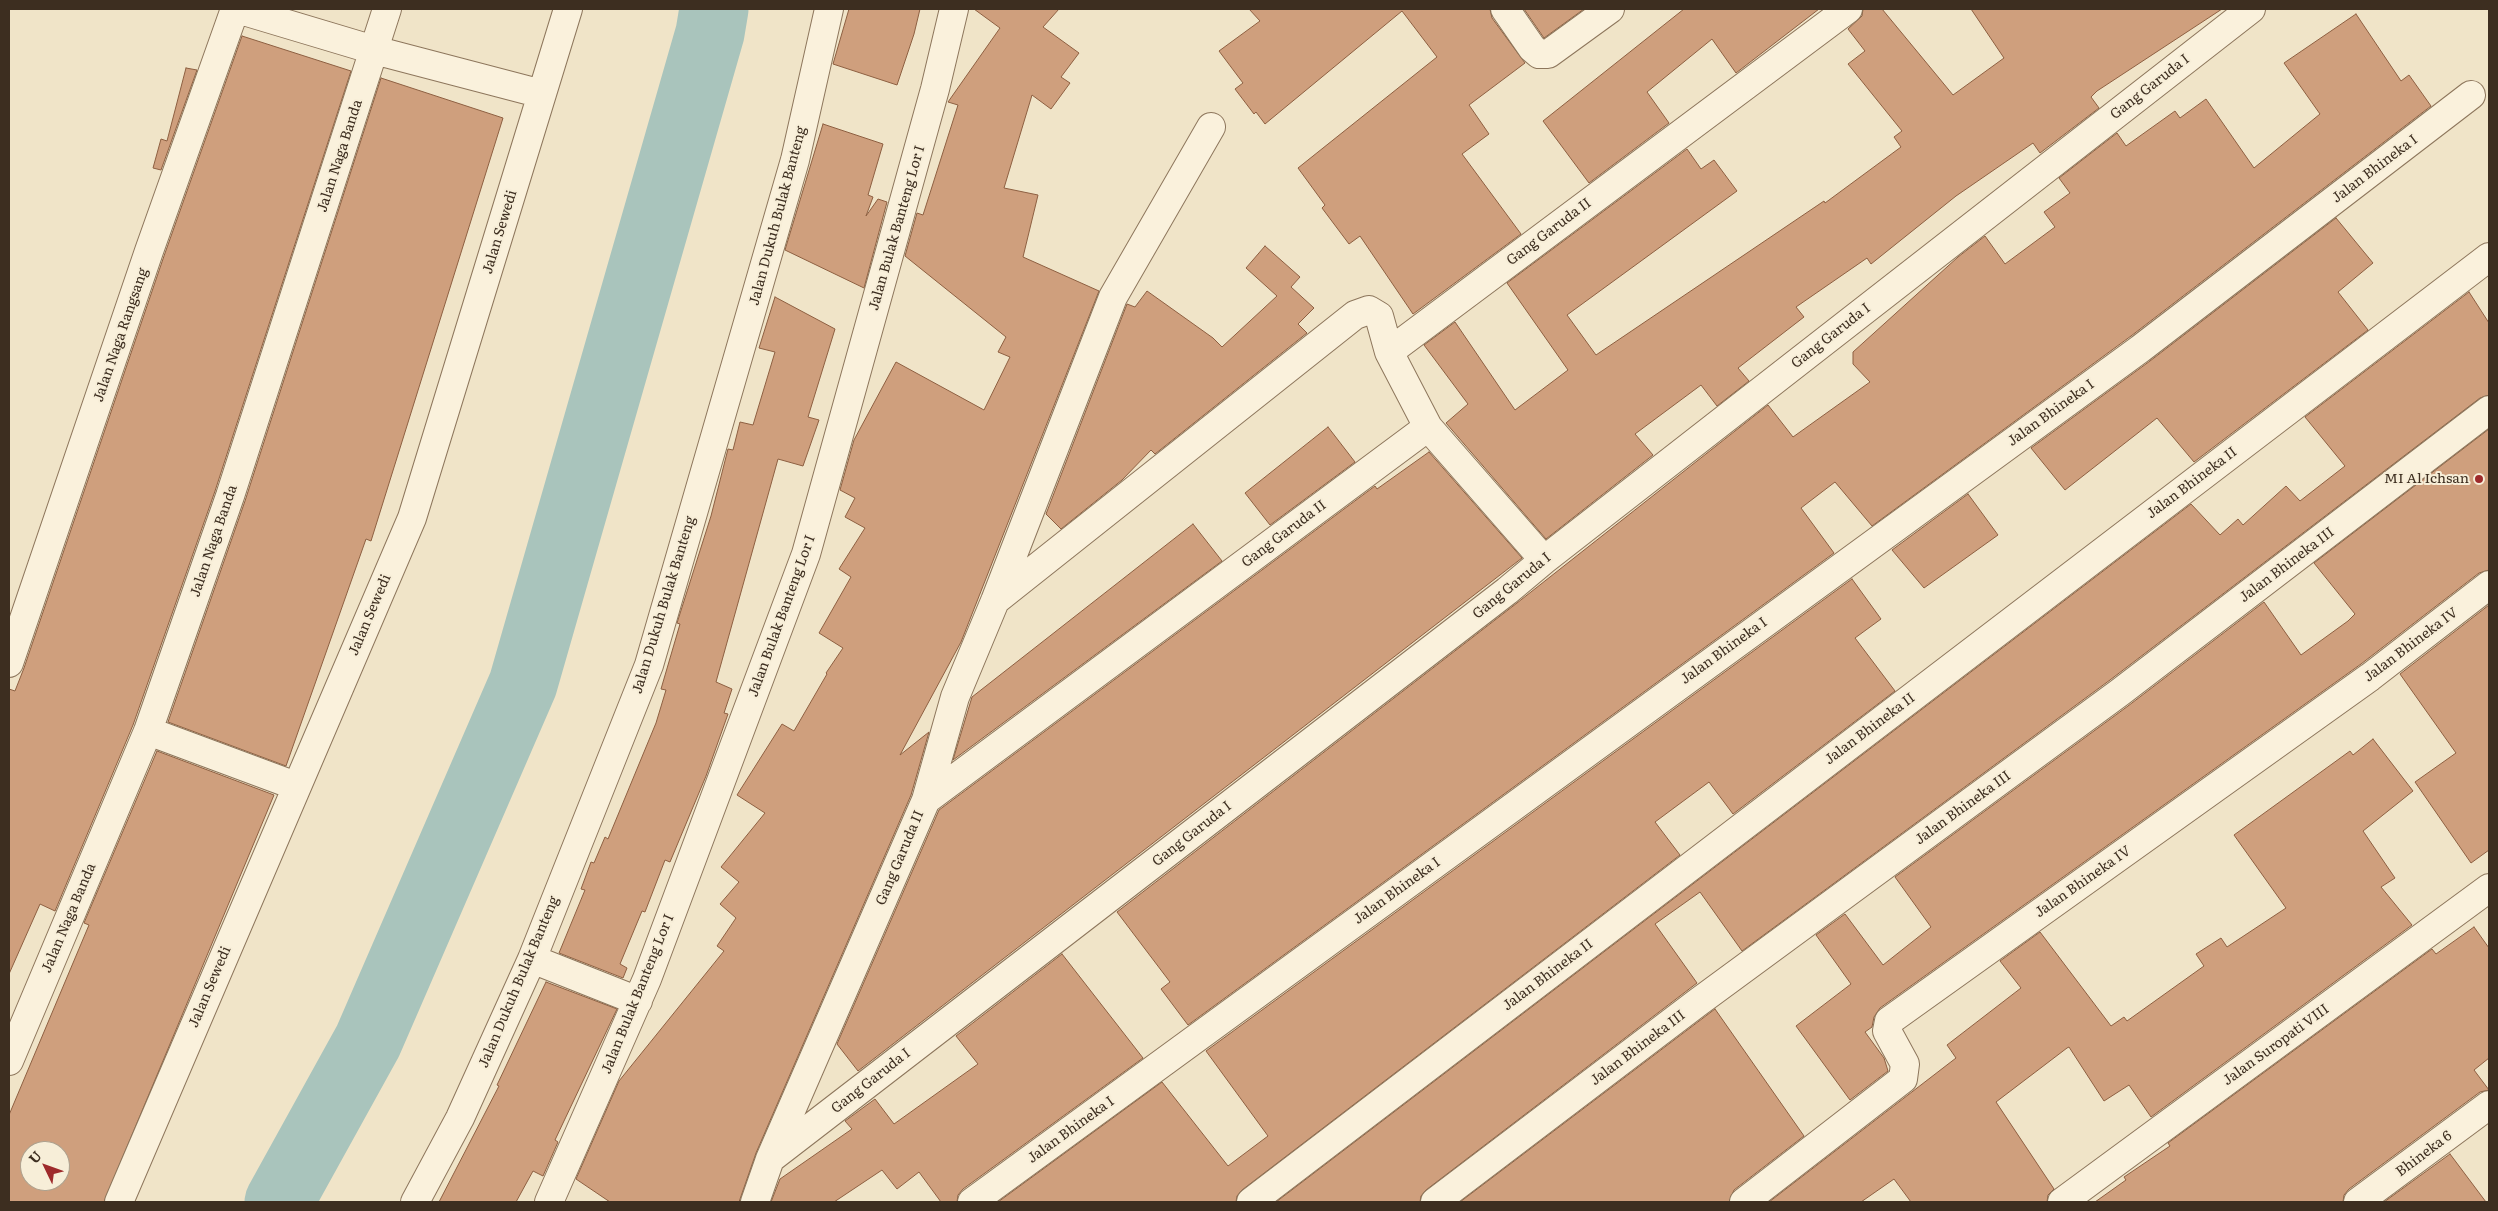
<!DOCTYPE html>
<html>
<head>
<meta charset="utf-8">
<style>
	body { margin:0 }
	#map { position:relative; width:2498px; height:1211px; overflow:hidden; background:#f0e4c8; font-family:Literata,serif }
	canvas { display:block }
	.frame { position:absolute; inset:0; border:10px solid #3d2e20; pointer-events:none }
	.north { position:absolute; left:20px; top:1141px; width:50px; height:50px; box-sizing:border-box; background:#f7eed8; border:1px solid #ada18e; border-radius:50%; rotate:312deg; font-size:14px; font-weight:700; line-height:20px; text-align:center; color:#3d2e20 }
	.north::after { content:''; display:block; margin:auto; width:18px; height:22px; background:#9e2a2b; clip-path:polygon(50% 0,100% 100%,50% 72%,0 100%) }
</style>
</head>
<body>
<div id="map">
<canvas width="2498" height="1211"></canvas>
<div class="frame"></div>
<div class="north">U</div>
</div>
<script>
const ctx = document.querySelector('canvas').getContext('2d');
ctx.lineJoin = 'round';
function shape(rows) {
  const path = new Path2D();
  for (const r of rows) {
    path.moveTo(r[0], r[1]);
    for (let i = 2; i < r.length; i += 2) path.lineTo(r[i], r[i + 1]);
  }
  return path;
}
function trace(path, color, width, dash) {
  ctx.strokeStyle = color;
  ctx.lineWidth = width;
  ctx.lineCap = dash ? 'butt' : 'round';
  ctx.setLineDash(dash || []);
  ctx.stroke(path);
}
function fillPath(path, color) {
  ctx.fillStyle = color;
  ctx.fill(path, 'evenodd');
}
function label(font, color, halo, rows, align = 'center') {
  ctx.font = font + ' Literata,serif';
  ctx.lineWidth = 4;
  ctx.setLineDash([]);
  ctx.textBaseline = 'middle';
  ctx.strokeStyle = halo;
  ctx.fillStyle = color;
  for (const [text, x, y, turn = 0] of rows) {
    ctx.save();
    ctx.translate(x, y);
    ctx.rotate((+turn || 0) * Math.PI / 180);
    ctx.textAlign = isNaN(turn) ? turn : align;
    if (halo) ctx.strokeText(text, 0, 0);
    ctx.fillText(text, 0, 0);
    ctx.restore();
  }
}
trace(shape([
	[279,1202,368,1041,523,684,710,33,714,9]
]), '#a9c4bc', 69);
const building = shape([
	[849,9,920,9,914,34,897,85,833,64,849,9],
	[974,9,1059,9,1043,27,1079,53,1061,77,1070,83,1051,109,1032,95,1004,188,1038,195,1023,257,1099,291,961,642,900,755,929,732,911,795,756,1153,739,1202,610,1202,576,1179,619,1081,724,951,717,946,736,918,720,904,739,882,721,867,765,813,737,795,782,724,794,731,827,674,826,673,843,648,819,633,851,577,839,569,865,528,845,517,855,498,840,490,854,440,896,362,984,410,1010,357,998,352,1006,337,905,256,917,213,923,215,958,105,948,102,1000,28,974,9],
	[1249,9,1490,9,1492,18,1525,63,1469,105,1489,134,1462,154,1521,234,1413,314,1360,236,1349,244,1322,208,1325,205,1298,168,1437,57,1402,11,1265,124,1256,112,1254,114,1235,89,1243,83,1219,51,1260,21,1249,9],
	[1524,9,1584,9,1544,38,1524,9],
	[1684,9,1819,9,1736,73,1712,39,1647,92,1669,123,1589,183,1543,121,1684,9],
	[1863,9,1882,9,1953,95,2004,58,1971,9,2222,9,2097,91,2091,97,2099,108,2040,153,2033,143,1956,196,1871,264,1867,258,1796,307,1804,317,1738,368,1749,381,1717,406,1701,385,1635,434,1653,455,1546,539,1446,423,1468,404,1424,345,1455,322,1515,410,1568,370,1507,283,1687,149,1701,169,1714,160,1737,191,1567,315,1596,355,1824,201,1825,203,1901,147,1894,137,1902,131,1848,64,1865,51,1848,29,1862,16,1863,9],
	[2356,14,2401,81,2409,75,2431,106,2131,336,1872,526,1835,482,1801,508,1834,553,1188,1025,1161,989,1170,982,1117,912,1517,603,1768,405,1793,437,1870,382,1853,364,1853,352,1958,257,1985,236,2005,264,2055,227,2044,212,2070,193,2059,178,2117,133,2126,146,2175,111,2180,118,2206,99,2254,168,2320,114,2284,63,2356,14],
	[242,36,351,71,215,491,133,725,55,911,40,904,9,974,9,689,15,691,24,668,164,256,242,36],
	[186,68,197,70,161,170,153,168,161,139,167,141,186,68],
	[381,78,503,118,371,541,366,539,286,766,168,722,245,501,381,78],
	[823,124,883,144,868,195,873,197,866,216,878,199,887,202,864,288,785,250,823,124],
	[2336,218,2373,263,2338,292,2368,330,2194,462,2157,418,2065,490,2031,448,2150,361,2336,218],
	[1265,246,1300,277,1291,287,1314,308,1298,324,1307,333,1155,454,1151,450,1122,480,1061,529,1046,514,1127,304,1135,307,1147,291,1213,338,1222,347,1277,296,1246,268,1265,246],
	[2469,292,2489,323,2489,395,2480,398,2110,680,1742,951,1700,892,1655,924,1697,983,1426,1190,1421,1196,1420,1202,1276,1202,2191,504,2220,535,2238,519,2243,525,2286,486,2300,501,2345,466,2305,417,2469,292],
	[775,297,835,329,808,417,819,420,803,466,778,459,716,682,732,689,724,713,728,714,706,776,670,862,665,860,645,912,642,911,620,964,627,968,623,978,559,953,585,890,581,889,591,862,594,863,605,837,608,839,656,723,666,690,661,689,680,624,677,623,711,516,728,449,733,450,740,422,753,425,775,352,759,348,775,297],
	[1328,427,1355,462,1270,525,1245,493,1328,427],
	[2489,429,2489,570,2479,573,2361,664,1880,1008,1874,1017,1872,1027,1865,1032,1884,1058,1888,1071,1850,1100,1796,1026,1851,984,1816,935,1845,914,1883,965,1931,927,1895,877,2128,706,2264,602,2301,655,2348,621,2355,614,2314,563,2489,429],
	[1429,452,1522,558,858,1071,837,1044,939,810,1375,486,1377,489,1429,452],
	[1968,494,1998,535,1924,588,1892,550,1968,494],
	[1193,524,1222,561,953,760,972,697,1193,524],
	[1852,579,1881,619,1855,638,1895,691,1733,814,1709,782,1655,822,1680,855,1242,1190,1237,1196,1236,1202,998,1202,1162,1082,1228,1166,1268,1136,1206,1051,1852,579],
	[2489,605,2489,850,2471,863,2415,782,2456,753,2400,674,2489,605],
	[2373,739,2413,791,2363,831,2395,878,2381,887,2412,925,2151,1117,2129,1085,2104,1101,2069,1047,2067,1048,1996,1102,2054,1189,2048,1195,2047,1202,1911,1202,1894,1179,1861,1202,1769,1202,1956,1058,1947,1045,2021,988,2000,961,2040,932,2111,1026,2124,1017,2127,1021,2204,966,2196,954,2221,938,2227,947,2286,908,2234,835,2350,751,2353,755,2373,739],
	[157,751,274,795,104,1202,9,1202,9,1115,89,925,84,923,157,751],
	[30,1151,60,1151,60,1181,30,1181,30,1151],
	[2474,927,2489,948,2489,1058,2474,1070,2489,1090,2480,1092,2349,1189,2344,1195,2343,1202,2095,1202,2126,1180,2124,1177,2170,1146,2168,1143,2432,949,2436,954,2474,927],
	[1062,954,1143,1058,963,1189,958,1195,957,1202,941,1202,919,1172,897,1189,882,1170,834,1202,771,1202,780,1179,852,1129,845,1121,875,1099,894,1124,978,1064,956,1036,1062,954],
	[546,982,617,1009,555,1140,558,1142,543,1176,533,1171,516,1202,439,1202,499,1086,497,1085,546,982],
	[1715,1009,1804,1136,1734,1190,1729,1202,1460,1202,1715,1009],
	[2450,1154,2486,1202,2384,1202,2450,1154]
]);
fillPath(building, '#cf9f7d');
trace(building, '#8d5f41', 1);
const minor = shape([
	[237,9,374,50,542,94],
	[1505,9,1532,48,1539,54,1548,54,1610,9],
	[1428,427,1544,560],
	[996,600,1355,315,1369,310,1379,316,1389,352],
	[9,663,149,251,235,9],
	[148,731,296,786],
	[926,800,1428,427,1389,352,1848,9],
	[532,959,638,1001],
	[9,1061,148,731,230,496,387,9],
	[770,1159,1507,591,1544,560,2251,9],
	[119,1202,412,518,568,9],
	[415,1202,460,1118,532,959,649,665,795,160,829,9],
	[549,1202,647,979,806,554,935,89,954,9],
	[755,1202,770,1159,926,800,955,697,995,601,1113,297,1211,127],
	[972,1202,2140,349,2471,95],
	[1251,1202,2489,257],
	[1435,1202,1697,1003,2119,693,2489,410],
	[1744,1202,1903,1079,1905,1064,1887,1031,1889,1021,2370,677,2489,585],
	[2062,1202,2489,888],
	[2358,1202,2489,1105]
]);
trace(minor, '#8d765c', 30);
trace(minor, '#faf1dc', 28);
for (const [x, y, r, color] of [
	[2479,479,5,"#9e2a2b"]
]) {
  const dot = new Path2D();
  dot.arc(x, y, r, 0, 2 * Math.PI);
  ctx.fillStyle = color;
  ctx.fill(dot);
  trace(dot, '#f7eed8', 2);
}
label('14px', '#3d2e20', '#f7eed8', [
	["Gang Garuda I",2150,87,-38],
	["Jalan Naga Banda",340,156,-72],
	["Jalan Bhineka I",2375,169,-37],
	["Jalan Dukuh Bulak Banteng",778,216,-75],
	["Jalan Bulak Banteng Lor I",897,228,-74],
	["Jalan Sewedi",500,232,-73],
	["Gang Garuda II",1549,232,-37],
	["Jalan Naga Rangsang",121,335,-71],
	["Gang Garuda I",1831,336,-38],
	["Jalan Bhineka I",2051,413,-36],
	["Jalan Bhineka II",2192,483,-37],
	["Gang Garuda II",1284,534,-37],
	["Jalan Naga Banda",214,541,-71],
	["Jalan Bhineka III",2287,565,-37],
	["Gang Garuda I",1512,586,-39],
	["Jalan Dukuh Bulak Banteng",664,605,-73],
	["Jalan Sewedi",370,615,-67],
	["Jalan Bulak Banteng Lor I",782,616,-70],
	["Jalan Bhineka IV",2411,645,-37],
	["Jalan Bhineka I",1724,651,-36],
	["Jalan Bhineka II",1870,729,-37],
	["Jalan Bhineka III",1963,808,-36],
	["Gang Garuda I",1192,834,-38],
	["Gang Garuda II",900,858,-67],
	["Jalan Bhineka IV",2083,882,-35],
	["Jalan Bhineka I",1397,891,-36],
	["Jalan Naga Banda",69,918,-67],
	["Jalan Bhineka II",1548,975,-37],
	["Jalan Dukuh Bulak Banteng",519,982,-67],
	["Jalan Sewedi",210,987,-67],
	["Jalan Bulak Banteng Lor I",638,994,-68],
	["Jalan Suropati VIII",2276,1045,-36],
	["Jalan Bhineka III",1638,1048,-37],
	["Gang Garuda I",871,1081,-38],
	["Jalan Bhineka I",1071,1130,-36],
	["Bhineka 6",2424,1154,-37]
]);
label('14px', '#3d2e20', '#f7eed8', [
	["MI Al Ichsan",2469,479]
], 'right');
</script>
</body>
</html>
